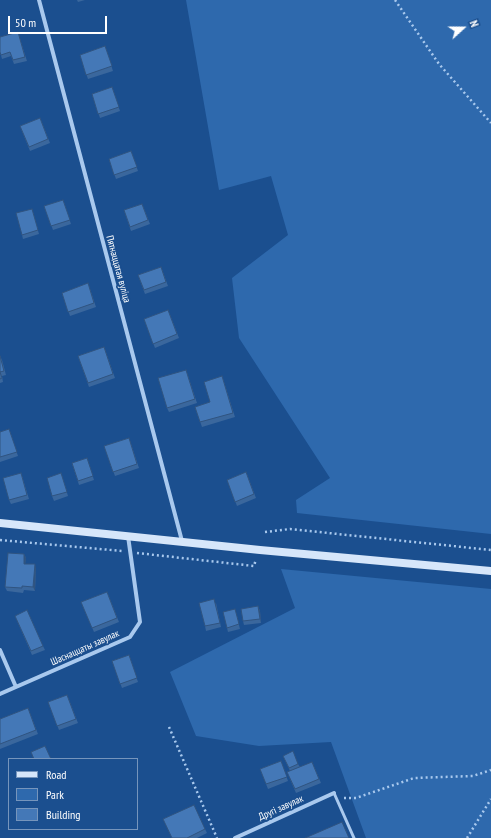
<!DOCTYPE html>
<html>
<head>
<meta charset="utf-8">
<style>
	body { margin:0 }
	#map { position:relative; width:491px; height:838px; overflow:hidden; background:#1b4f8f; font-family:"PT Sans Narrow",sans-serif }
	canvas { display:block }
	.legend { position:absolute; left:8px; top:758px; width:130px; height:72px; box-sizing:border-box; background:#1b4f8f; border:1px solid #7695bc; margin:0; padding:5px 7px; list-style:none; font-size:12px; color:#fff }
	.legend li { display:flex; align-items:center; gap:8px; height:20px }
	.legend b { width:20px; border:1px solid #7695bc }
	.north { position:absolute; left:443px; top:8px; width:40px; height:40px; -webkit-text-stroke:3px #1b4f8f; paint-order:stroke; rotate:69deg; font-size:11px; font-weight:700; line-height:16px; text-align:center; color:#fff }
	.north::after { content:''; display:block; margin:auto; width:14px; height:18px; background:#fff; clip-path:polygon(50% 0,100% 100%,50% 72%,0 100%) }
	.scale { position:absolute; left:8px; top:16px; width:99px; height:18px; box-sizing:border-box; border:2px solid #fff; border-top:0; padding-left:5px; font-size:12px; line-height:14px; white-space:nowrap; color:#fff; -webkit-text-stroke:3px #1b4f8f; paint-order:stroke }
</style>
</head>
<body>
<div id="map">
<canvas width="491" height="838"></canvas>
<ul class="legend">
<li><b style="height:5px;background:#d6e6fa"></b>Road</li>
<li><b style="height:11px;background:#2e69ad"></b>Park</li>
<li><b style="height:11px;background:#4478b7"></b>Building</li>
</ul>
<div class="north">N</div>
<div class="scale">50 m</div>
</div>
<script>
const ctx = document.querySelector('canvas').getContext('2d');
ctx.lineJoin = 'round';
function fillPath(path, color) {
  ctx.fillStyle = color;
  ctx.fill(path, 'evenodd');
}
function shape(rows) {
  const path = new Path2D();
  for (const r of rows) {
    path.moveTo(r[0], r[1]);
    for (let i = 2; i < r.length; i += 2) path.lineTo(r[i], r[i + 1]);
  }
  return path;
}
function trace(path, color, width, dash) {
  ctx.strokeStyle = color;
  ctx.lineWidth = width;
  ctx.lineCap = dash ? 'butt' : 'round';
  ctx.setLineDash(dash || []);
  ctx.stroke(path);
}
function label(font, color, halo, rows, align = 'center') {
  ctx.font = font + ' "PT Sans Narrow",sans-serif';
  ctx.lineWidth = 3.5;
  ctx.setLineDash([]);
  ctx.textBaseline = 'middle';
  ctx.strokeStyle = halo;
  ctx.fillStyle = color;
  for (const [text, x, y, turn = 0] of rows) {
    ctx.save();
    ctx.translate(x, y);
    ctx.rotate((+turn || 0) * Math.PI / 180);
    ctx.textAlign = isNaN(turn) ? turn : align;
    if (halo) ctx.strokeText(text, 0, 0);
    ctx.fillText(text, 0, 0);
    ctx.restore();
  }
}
fillPath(shape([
	[186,0,491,0,491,534,297,513,296,500,330,478,239,338,232,278,288,235,271,176,219,190],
	[281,569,491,589,491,838,366,838,331,742,259,746,196,736,170,672,295,608]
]), '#2e69ad');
trace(shape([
	[395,0,439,64,491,123],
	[265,532,290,529,491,550],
	[0,540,122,551],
	[137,553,254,566,256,559],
	[169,727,217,838],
	[344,798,356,798,414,778,473,776,491,770],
	[467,838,491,799]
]), '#a9c9ee', 2.5, [2, 3]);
trace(shape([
	[334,793,354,838]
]), '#a9c9ee', 3);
trace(shape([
	[39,0,182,541],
	[0,650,16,687],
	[0,694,130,637,140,622,128,536],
	[235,838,334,793]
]), '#a9c9ee', 4);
trace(shape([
	[0,523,260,550,491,571]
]), '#d6e6fa', 8);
fillPath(shape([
	[77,0,85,0,78,2],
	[19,36,27,61,14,64,11,56,2,59,0,52],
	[105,46,113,71,88,79,80,55],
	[112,87,120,111,100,118,92,94],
	[40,118,50,143,30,151,20,126],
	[131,151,138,171,116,179,109,159],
	[63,200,71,224,53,230,44,206],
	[142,204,150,224,131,231,124,210],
	[32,209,39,234,23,239,22,235],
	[161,267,168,286,145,294,138,275],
	[88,283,96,307,70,316,62,293],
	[168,310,179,338,155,348,144,319],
	[104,347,115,378,89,387,78,356],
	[0,356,2,360,6,375,2,376,3,382,0,383],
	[186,370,197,403,169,412,167,408],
	[222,376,235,417,202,427,195,407,210,402],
	[9,429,18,456,0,462,0,432],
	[129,438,139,468,115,476,104,446],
	[87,458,94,480,79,485,72,463],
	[246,472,256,498,237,506,227,480],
	[21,473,29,499,11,504,9,500],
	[61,473,68,496,54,501,52,496],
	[24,554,26,558,25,564,36,568,35,591,24,590,23,593,7,591,5,587],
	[107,592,119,622,94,632,81,602],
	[216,603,221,627,206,631,205,626],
	[258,606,260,611,261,623,244,625,243,621],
	[235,609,240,629,228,632,227,628],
	[15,616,43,646,45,650,32,655],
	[129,655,138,682,122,688,112,661],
	[67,695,78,723,59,730,48,702],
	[28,708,38,734,0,749,0,719],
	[283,756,298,764,300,767,312,762,321,783,296,793,287,772,290,771],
	[281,761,288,781,268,789,260,769],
	[163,819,205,829,207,833,197,838,172,838]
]), '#3a679d');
fillPath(shape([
	[24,554,26,558,25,568,24,564],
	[35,564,36,568,35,591,33,587],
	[258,606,260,611,261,623,260,619]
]), '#305480');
const building = shape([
	[18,32,25,57,13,60,10,52,1,55,0,52,0,37,18,32],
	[105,46,112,66,86,75,80,55,105,46],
	[112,87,119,107,98,114,92,94,112,87],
	[40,118,48,139,29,147,20,126,40,118],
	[131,151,137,167,114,175,109,159,131,151],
	[63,200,70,220,51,226,44,206,63,200],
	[142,204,148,220,130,227,124,210,142,204],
	[32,209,38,230,22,235,16,213,32,209],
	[161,267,166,282,144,290,138,275,161,267],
	[88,283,94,303,68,312,62,293,88,283],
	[168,310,177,334,153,344,144,319,168,310],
	[104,347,113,374,88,383,78,356,104,347],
	[0,356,4,371,0,372,0,356],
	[186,370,195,399,167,408,158,378,186,370],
	[0,372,2,378,0,379,0,372],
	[222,376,233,413,200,422,195,407,210,402,204,382,222,376],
	[9,429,17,452,0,457,0,432,9,429],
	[129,438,137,464,113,472,104,446,129,438],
	[87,458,93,476,78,481,72,463,87,458],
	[246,472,254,494,235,502,227,480,246,472],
	[21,473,27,495,9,500,3,478,21,473],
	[61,473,67,492,52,496,47,478,61,473],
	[8,553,24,554,24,564,35,564,33,587,22,586,22,588,5,587,8,553],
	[107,592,117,618,92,628,81,602,107,592],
	[214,599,220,623,205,626,199,603,214,599],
	[258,606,260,619,243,621,241,609,258,606],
	[235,609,239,624,227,628,223,612,235,609],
	[27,610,43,646,31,651,15,616,27,610],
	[129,655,137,678,120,684,112,661,129,655],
	[67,695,76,719,57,726,48,702,67,695],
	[28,708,36,730,0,744,0,719,28,708],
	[45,746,51,759,34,759,31,752,45,746],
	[293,751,298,764,289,768,283,756,293,751],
	[281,761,287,777,266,784,260,769,281,761],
	[312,762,319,779,295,789,287,772,312,762],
	[194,805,205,829,187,838,172,838,163,819,194,805],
	[342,822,349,838,305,838,342,822]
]);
fillPath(building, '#4478b7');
trace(building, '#305480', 1);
label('10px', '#fff', '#1b4f8f', [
	["Пятнаццатая вуліца",118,269,75],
	["Шаснаццаты завулак",85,648,-24],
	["Другі завулак",281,808,-24]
]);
</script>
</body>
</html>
